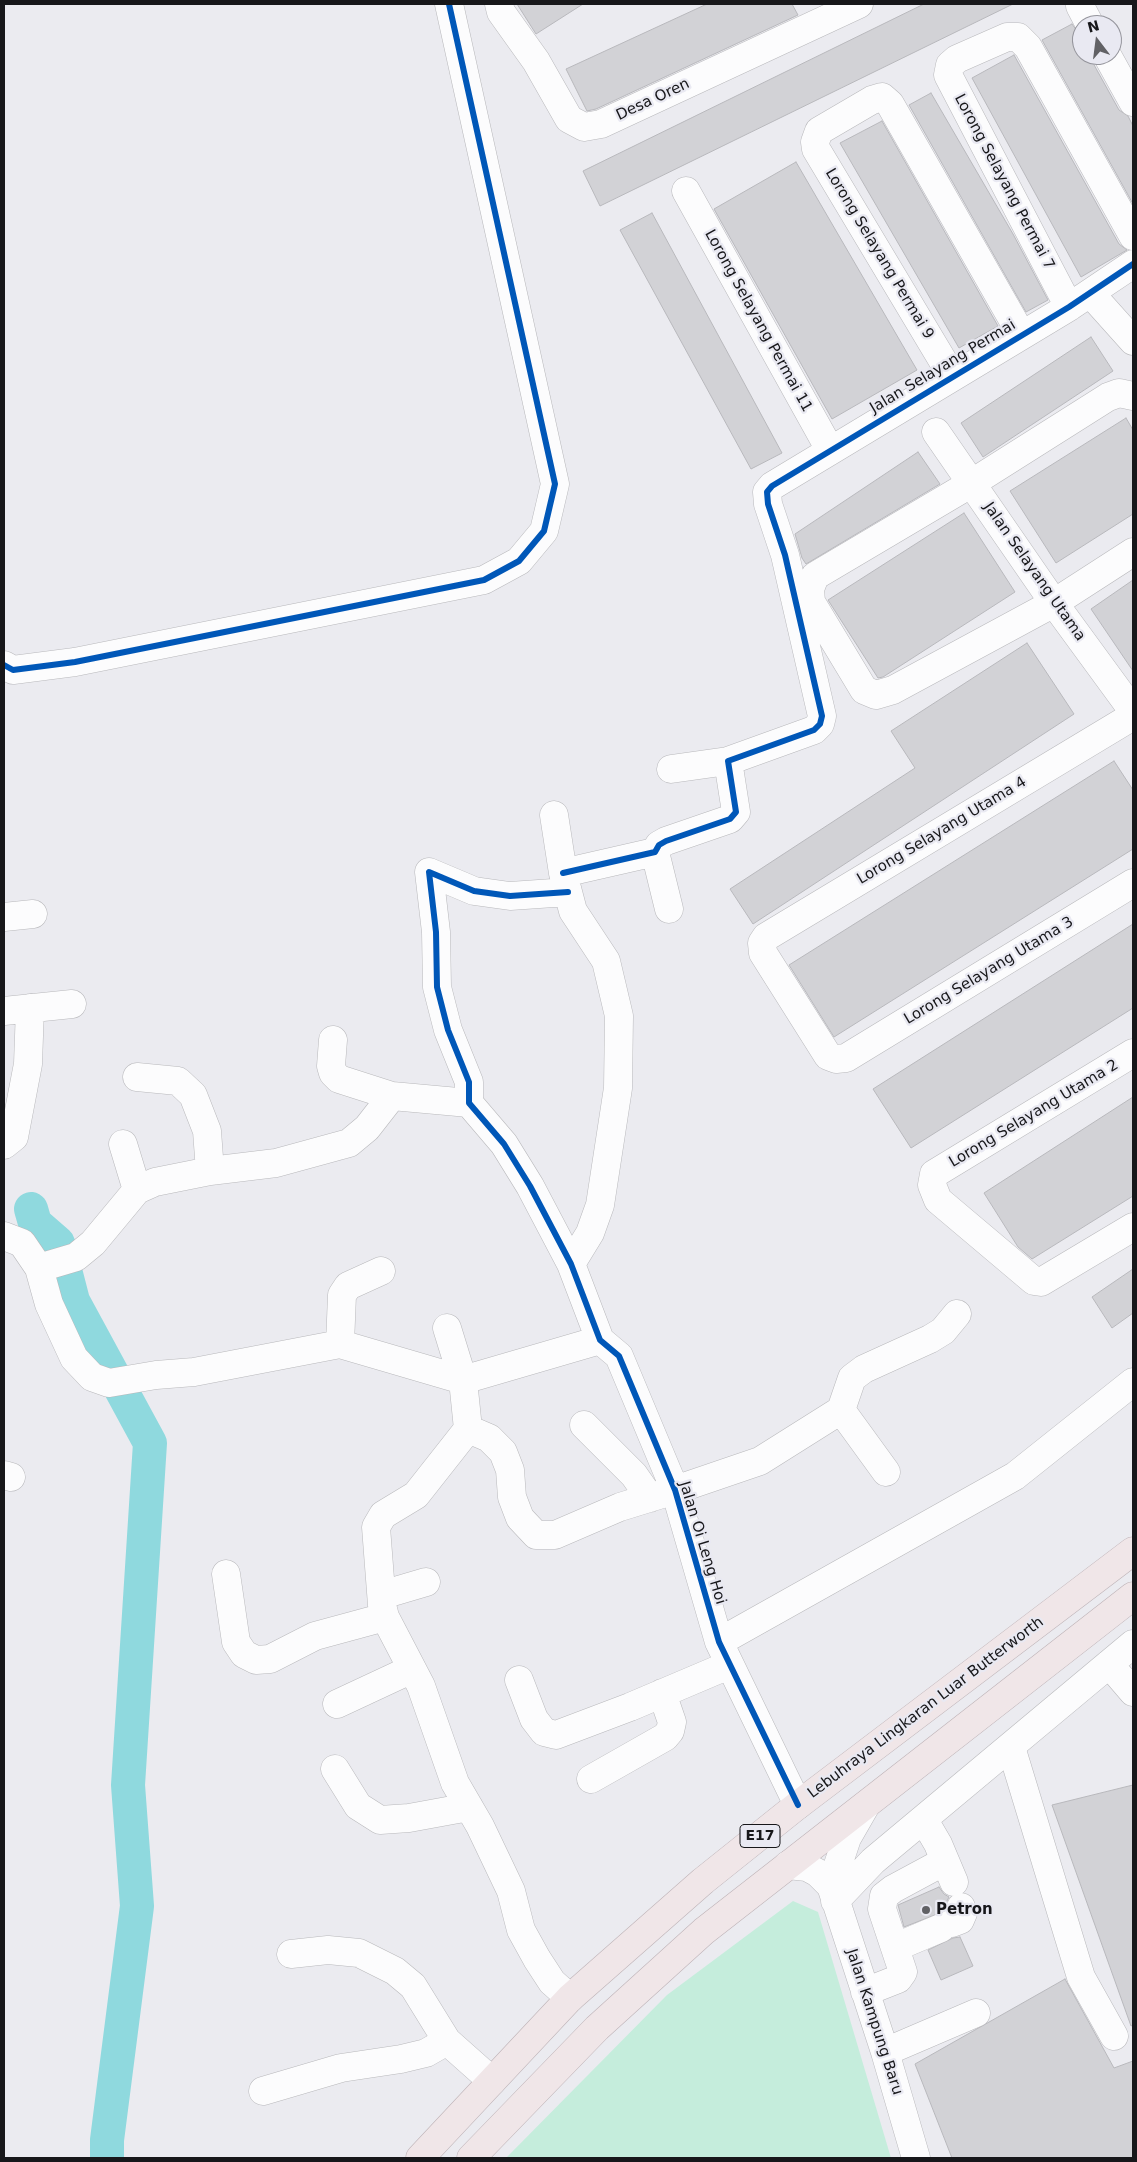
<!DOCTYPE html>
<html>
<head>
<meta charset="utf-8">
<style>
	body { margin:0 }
	#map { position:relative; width:1137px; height:2162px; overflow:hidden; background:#ebebf0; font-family:"DejaVu Sans",sans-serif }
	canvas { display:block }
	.frame { position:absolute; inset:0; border:5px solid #17171a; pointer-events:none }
	.north { position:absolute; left:1072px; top:15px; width:50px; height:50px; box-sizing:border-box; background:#e9e9f2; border:1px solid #95959c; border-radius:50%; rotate:345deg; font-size:14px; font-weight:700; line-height:20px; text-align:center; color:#17171a }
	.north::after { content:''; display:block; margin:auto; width:18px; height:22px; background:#616165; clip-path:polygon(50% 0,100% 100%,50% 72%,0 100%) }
</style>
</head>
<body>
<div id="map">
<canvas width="1137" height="2162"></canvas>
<div class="frame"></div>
<div class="north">N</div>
</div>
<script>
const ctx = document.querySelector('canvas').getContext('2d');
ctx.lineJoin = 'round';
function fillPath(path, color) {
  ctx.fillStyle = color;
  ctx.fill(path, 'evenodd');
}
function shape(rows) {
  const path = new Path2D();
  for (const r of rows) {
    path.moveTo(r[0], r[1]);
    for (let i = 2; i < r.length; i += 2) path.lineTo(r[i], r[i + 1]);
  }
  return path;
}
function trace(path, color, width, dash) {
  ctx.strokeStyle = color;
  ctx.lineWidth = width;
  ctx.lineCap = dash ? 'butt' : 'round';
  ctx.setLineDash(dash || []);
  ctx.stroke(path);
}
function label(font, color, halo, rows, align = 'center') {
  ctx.font = font + ' "DejaVu Sans",sans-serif';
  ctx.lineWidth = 4.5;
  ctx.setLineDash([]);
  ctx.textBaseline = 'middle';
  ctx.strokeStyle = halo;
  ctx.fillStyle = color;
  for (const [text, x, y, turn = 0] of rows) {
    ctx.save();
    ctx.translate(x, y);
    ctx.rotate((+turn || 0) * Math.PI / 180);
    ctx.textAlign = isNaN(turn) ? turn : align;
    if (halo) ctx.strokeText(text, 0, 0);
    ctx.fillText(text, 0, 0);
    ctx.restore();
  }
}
fillPath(shape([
	[793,1901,818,1912,891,2158,506,2158,667,1995]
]), '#c5eddc');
trace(shape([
	[31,1209,35,1223,58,1243,73,1301,150,1443,128,1785,137,1906,107,2140,107,2158]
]), '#8fd9de', 34);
const building = shape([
	[517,4,583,4,536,34,517,4],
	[707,4,792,4,798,15,596,109,587,111,566,69,707,4],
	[924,4,1013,4,600,206,583,171,924,4],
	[1072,24,1082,38,1082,55,1091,55,1093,63,1119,110,1128,116,1133,126,1133,204,1042,40,1072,24],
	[1014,55,1119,244,1127,250,1081,277,972,78,1014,55],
	[931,93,1013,234,1048,300,1026,312,909,105,931,93],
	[882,121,998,326,959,348,840,143,882,121],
	[796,162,917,370,832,419,714,209,796,162],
	[652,213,782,453,751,469,620,230,652,213],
	[1091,337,1113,371,983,457,961,423,1091,337],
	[1126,418,1133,430,1133,514,1056,563,1010,491,1126,418],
	[918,452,940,484,806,564,802,558,795,534,918,452],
	[964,513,1015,592,883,677,878,678,828,600,964,513],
	[1133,580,1133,671,1091,609,1133,580],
	[1027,643,1074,714,753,924,730,889,915,768,891,731,1027,643],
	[1114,761,1133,790,1133,849,834,1037,789,965,1114,761],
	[1133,924,1133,1008,911,1148,873,1089,1133,924],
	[1133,1097,1133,1196,1032,1259,1018,1247,984,1193,1133,1097],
	[1133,1269,1133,1313,1112,1328,1092,1297,1133,1269],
	[1133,1785,1133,2025,1131,2026,1052,1805,1133,1785],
	[939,1887,944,1894,949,1897,946,1903,946,1909,940,1913,904,1927,898,1905,939,1887],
	[960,1937,973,1966,941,1980,928,1950,953,1938,960,1937],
	[1065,1979,1114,2068,1133,2061,1133,2158,952,2158,915,2064,1065,1979]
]);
fillPath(building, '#d2d2d6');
trace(building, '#b8b8bc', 1);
const minor = shape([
	[499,4,501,12,536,61,569,119,584,127,601,124,859,4],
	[1080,6,1090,25],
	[1107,55,1133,102],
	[686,191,830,450],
	[1090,293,1133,341],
	[1069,307,948,75,950,65,957,59,1007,37,1018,37,1028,47,1133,236],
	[952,376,816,149,815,142,819,131,872,100,882,97,890,104,1021,334],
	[1133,396,1119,393,1108,397,972,483,815,576,810,589,811,602,864,690,876,695,893,690,1054,603,1133,552],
	[936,432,1054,603,1133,711],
	[4,665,13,670,75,662,484,580,519,561,544,531,555,484,449,4],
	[1133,716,766,937,762,943,763,953,828,1056,836,1059,846,1058,1133,883],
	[671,769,728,761,814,730,820,724,822,716,785,555,768,504,767,492,772,486,1069,307,1133,264],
	[554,815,563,873,573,911,606,961,619,1016,618,1088,600,1205,590,1233,571,1264],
	[655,852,669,909],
	[563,873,655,852,659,845,666,841,730,819,736,812,728,761],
	[568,892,510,896,474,891,429,872,436,932,437,987,448,1030,469,1082,469,1103,504,1144,530,1186,571,1264,600,1340,619,1356,675,1490,719,1642,798,1805],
	[4,917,33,914],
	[4,1011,72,1004],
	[333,1040,331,1066,333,1073,339,1079,392,1096,469,1103],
	[1133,1053,934,1174,932,1185,938,1200,1034,1281,1041,1282,1133,1227],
	[137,1077,178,1081,193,1095,207,1131,210,1171],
	[123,1144,137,1190],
	[4,1145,14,1137,28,1064,30,1008],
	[4,1236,22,1243,39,1268,49,1304,74,1358,92,1377,109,1383,156,1375,194,1372,340,1344,463,1380,600,1340],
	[39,1268,76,1257,93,1243,137,1190,155,1182,210,1171,276,1163,349,1143,367,1128,392,1096],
	[447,1328,463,1380,468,1429,489,1438,503,1452,510,1470,512,1497,520,1518,536,1535,555,1535,620,1507,675,1490,760,1461,841,1410,852,1378,864,1369,930,1339,943,1331,957,1314],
	[340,1344,342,1295,348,1286,381,1271],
	[841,1410,886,1472],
	[584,1425,634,1475,650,1498],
	[468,1429,416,1495,383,1515,376,1527,382,1605,385,1617,421,1686,455,1783,480,1826,511,1891,521,1930,537,1959,552,1982,570,1998],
	[4,1475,11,1477],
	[226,1574,236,1642,244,1654,256,1660,270,1659,315,1636,385,1617],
	[382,1595,426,1582],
	[719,1642,1015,1476,1133,1382],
	[1109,1664,1133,1692],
	[519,1680,534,1719,544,1732,556,1735,630,1707,729,1665],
	[337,1704,412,1669],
	[1011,1747,1081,1977,1114,2036],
	[335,1769,358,1806,380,1820,409,1818,469,1807],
	[591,1779,665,1737,670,1731,672,1722,662,1693],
	[924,1820,938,1844,954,1882],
	[788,1865,807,1867,818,1873,831,1886,885,2052,916,2158],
	[831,1886,847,1838,866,1805],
	[835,1901,873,1861,1133,1644],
	[952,1923,960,1920,963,1913,961,1907],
	[896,1947,941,1928],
	[291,1954,328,1950,359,1953,395,1971,413,1986,447,2041,492,2081],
	[865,1992,898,1979,903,1972,882,1909,884,1896,893,1889,945,1861],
	[885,2052,976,2013],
	[263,2091,341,2068,401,2059,426,2053,447,2041]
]);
const highway = shape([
	[420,2158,570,1998,703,1881,798,1805,1133,1551],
	[471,2158,597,2028,704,1931,1133,1596]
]);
trace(minor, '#b8b8bb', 29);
trace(highway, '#bdb2b6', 29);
trace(minor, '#fcfcfd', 28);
trace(highway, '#f0e6e8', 28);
trace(shape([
	[4,665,13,670,75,662,484,580,519,561,544,531,555,484,449,4],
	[563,873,655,852,659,845,666,841,730,819,736,812,728,761,814,730,820,724,822,716,785,555,768,504,767,492,772,486,1069,307,1133,264],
	[568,892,510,896,474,891,429,872,436,932,437,987,448,1030,469,1082,469,1103,504,1144,530,1186,571,1264,600,1340,619,1356,675,1490,719,1642,798,1805]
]), '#0057b8', 6);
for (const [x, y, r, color] of [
	[926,1910,5,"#616165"]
]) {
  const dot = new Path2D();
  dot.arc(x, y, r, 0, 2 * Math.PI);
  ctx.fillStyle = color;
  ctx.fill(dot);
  trace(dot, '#e9e9f2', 2);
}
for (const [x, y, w] of [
	[760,1836,40]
]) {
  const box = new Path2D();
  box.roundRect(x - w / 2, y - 11.5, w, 23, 4);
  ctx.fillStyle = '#e9e9f2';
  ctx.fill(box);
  trace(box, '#17171a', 1);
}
label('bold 14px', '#17171a', null, [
	["E17",760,1836]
]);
label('15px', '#17171a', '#e9e9f2', [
	["Desa Oren",653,100,-25],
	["Lorong Selayang Permai 7",1004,182,62],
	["Lorong Selayang Permai 9",879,254,59],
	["Lorong Selayang Permai 11",758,321,61],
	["Jalan Selayang Permai",943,367,-31],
	["Jalan Selayang Utama",1034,572,55],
	["Lorong Selayang Utama 4",942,831,-31],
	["Lorong Selayang Utama 3",989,971,-31],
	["Lorong Selayang Utama 2",1034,1114,-31],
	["Jalan Oi Leng Hoi",702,1543,73],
	["Lebuhraya Lingkaran Luar Butterworth",926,1708,-37],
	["Jalan Kampung Baru",874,2022,72]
]);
label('bold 15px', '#17171a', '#e9e9f2', [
	["Petron",936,1910]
], 'left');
</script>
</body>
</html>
